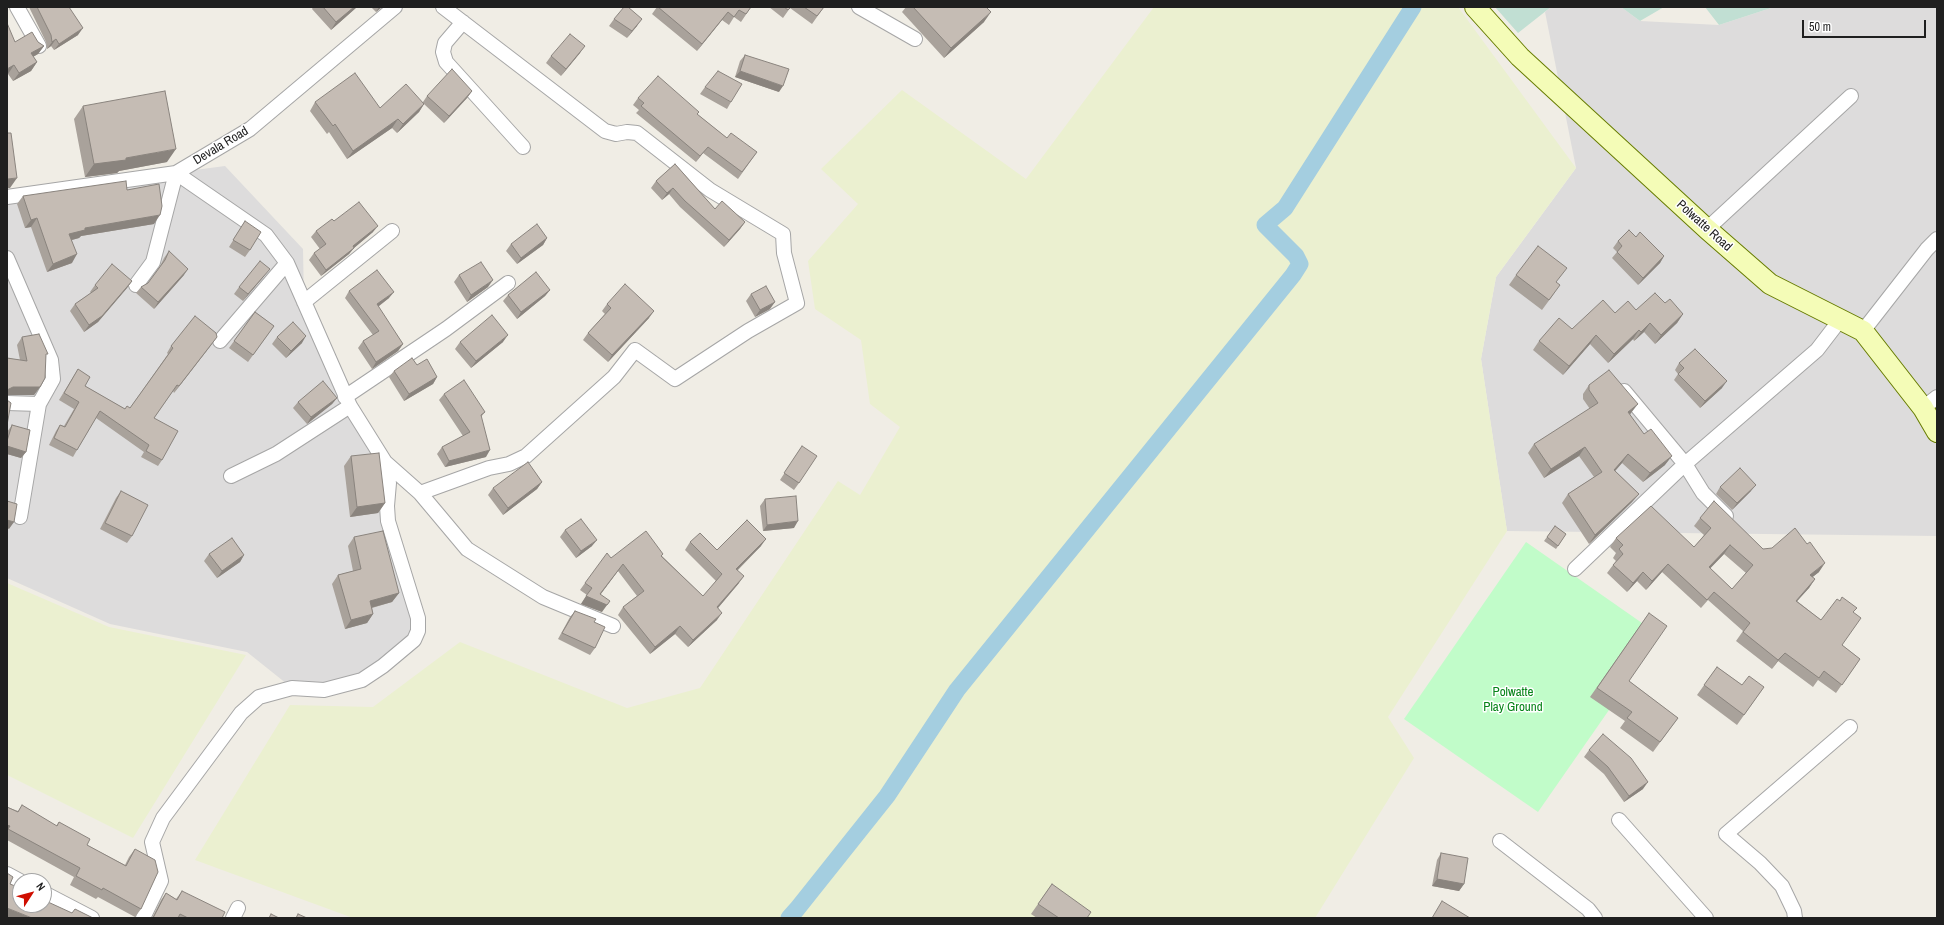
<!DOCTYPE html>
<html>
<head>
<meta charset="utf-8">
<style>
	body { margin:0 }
	#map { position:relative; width:1944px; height:925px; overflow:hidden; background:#f0ede5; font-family:"Archivo Narrow",sans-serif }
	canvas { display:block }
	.frame { position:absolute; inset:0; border:8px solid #1f1f1f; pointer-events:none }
	.north { position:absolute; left:12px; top:873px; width:40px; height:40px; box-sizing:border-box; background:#fff; border:1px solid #a5a5a5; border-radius:50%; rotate:54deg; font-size:11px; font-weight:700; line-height:16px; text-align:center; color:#1f1f1f }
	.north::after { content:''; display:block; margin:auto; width:14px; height:18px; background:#cf0e00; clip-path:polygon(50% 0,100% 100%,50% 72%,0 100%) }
	.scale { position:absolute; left:1802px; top:20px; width:124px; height:18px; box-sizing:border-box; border:2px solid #1f1f1f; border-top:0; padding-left:5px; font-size:12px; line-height:14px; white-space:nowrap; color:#1f1f1f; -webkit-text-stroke:3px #fff; paint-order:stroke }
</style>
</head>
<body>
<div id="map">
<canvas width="1944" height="925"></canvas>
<div class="frame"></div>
<div class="north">N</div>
<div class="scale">50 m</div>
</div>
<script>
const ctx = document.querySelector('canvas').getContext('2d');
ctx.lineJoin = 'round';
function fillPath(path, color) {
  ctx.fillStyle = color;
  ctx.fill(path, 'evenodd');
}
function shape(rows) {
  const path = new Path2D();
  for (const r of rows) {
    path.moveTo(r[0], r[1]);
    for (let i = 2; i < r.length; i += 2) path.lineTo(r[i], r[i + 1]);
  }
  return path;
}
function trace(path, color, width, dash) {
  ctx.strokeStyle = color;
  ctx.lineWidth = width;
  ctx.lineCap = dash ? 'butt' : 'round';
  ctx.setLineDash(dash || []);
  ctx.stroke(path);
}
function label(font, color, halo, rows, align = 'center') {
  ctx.font = font + ' "Archivo Narrow",sans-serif';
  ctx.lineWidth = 3;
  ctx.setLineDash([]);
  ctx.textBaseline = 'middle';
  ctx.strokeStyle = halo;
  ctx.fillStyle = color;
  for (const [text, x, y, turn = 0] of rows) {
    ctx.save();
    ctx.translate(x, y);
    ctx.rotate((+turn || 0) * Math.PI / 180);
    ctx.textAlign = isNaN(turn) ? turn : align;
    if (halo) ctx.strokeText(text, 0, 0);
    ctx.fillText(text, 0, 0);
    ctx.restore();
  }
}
fillPath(shape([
	[1551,7,1621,7,1640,21,1719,25,1774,7,1937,7,1937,536,1507,531,1481,359,1496,277,1576,168,1545,12],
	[225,166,303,249,304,303,385,462,387,506,418,631,362,680,292,688,247,652,110,624,7,578,7,195]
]), '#dddcdc');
fillPath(shape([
	[1154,7,1458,7,1576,168,1496,277,1481,359,1507,531,1388,717,1414,758,1315,918,353,918,195,860,290,705,373,707,460,642,627,708,700,688,838,481,860,495,900,427,870,404,861,340,815,309,808,261,858,204,821,169,902,90,1026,179],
	[7,583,109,627,246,655,133,838,7,775]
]), '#ebf0d0');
fillPath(shape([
	[1495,7,1551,7,1518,33],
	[1621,7,1664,7,1640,21],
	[1705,7,1774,7,1719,25]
]), '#c1dfd3');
fillPath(shape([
	[1526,542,1642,623,1609,710,1538,812,1404,719]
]), '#c1fcc9');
trace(shape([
	[789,918,797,909,887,796,957,690,1293,275,1300,264,1296,256,1265,225,1285,208,1413,7]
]), '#a4cee0', 17);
const street = shape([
	[17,7,39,46],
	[859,7,915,39],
	[463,22,445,43,443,52,446,62,523,147],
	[7,197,176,173,250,129,395,7],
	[1707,229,1851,96],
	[7,258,51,360,53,379,39,404,20,517],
	[136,285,153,262,176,173,266,235,287,263,350,406,385,462,389,483,387,506,388,521,418,618,418,631,414,640,383,666,362,680,324,690,292,688,259,697,241,713,163,818,152,842,161,881,143,918],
	[304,302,392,231],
	[1863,331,1927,249,1937,239],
	[220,341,287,263],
	[1624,391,1685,464,1703,493,1726,516],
	[345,397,446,329,508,283],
	[7,403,39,404],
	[1923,408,1937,397],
	[385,462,420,493,467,549,543,597,613,626],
	[231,476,276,454,350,406],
	[420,493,489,468,509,464,526,456,614,377,635,350,675,379,748,331,797,303,784,253,783,234,710,190,637,133,627,132,616,134,605,131,443,7],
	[1575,569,1685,464,1817,350,1840,320],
	[1619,820,1706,918],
	[1500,841,1588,909,1595,918],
	[7,874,20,881],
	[44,893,92,918],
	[233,918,238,908],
	[1795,918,1794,911,1782,886,1760,863,1726,834,1850,727]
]);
const secondary = shape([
	[1475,7,1520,57,1707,229,1770,284,1863,331,1923,408,1937,432]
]);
trace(street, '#a6a6a6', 16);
trace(secondary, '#677c00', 22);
trace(street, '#fff', 14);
trace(secondary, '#f4fcb7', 20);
fillPath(shape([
	[29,7,69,7,78,35,54,50,51,46,47,49,46,42],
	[313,7,357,7,331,30,312,9],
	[371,7,382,7,376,12],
	[657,7,751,7,741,22,734,17,729,25,722,20,697,51,652,14],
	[769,7,824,7,812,24,790,8,783,18],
	[906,7,986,7,984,22,944,58,902,12],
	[614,19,637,26,627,38,609,26],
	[15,42,38,42,44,46,38,54,33,57,37,62,31,71,13,81,8,74],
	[580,53,561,76,546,63,551,56],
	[745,55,779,92,735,77,740,61],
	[705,87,731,102,727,109,700,94],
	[472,91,467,98,444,123,424,104,419,112,397,133,392,128,347,159,329,132,327,134,310,111,315,102,380,108,423,102,427,96],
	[638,98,697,114,727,138,757,152,738,179,703,153,696,162,636,113,639,110,633,105],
	[83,106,167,162,119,171,117,173,85,177,74,119],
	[675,164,715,209,745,222,740,229,724,247,680,207,669,194,662,200,651,188,656,181],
	[127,190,154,224,81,236,79,238,72,240,72,263,47,272,31,227,25,228,17,204,23,196],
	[245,221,250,250,245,257,229,247],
	[334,221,373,232,354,248,349,254,321,276,309,260,314,253,320,249,311,237,316,231],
	[1636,237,1664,256,1660,263,1638,285,1612,258,1617,252,1613,248,1618,241],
	[547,238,543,245,517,264,506,251,511,244],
	[169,251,184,275,154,309,136,293,141,287,148,283,160,266,164,258],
	[265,275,243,301,234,294,239,287],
	[459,275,488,287,467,302,454,282],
	[1516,275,1557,282,1553,295,1542,310,1509,285],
	[132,281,127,288,98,322,84,332,70,311,75,304,91,293,90,292,95,285],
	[550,290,545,296,517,319,503,301,508,295],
	[349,291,389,298,378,307,403,344,398,351,372,369,358,348,363,341,373,335,345,298],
	[751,294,770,309,755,317,746,301],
	[1665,303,1683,314,1677,323,1655,344,1644,332,1634,341,1633,339,1608,363,1590,344,1563,375,1533,350,1539,341,1572,329,1615,313,1636,310],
	[607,304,649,318,608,362,583,340,588,333,605,314,602,311],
	[255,312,274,326,248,362,229,348],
	[22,337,46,356,40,387,34,395,7,395,7,358,20,360,17,345],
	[217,337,174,393,173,391,154,418,162,460,158,466,141,457,144,452,96,418,77,450,73,457,49,445,56,431,60,425,64,426,74,409,59,400,78,369,85,386,125,409,130,408,168,354,167,353,171,346],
	[277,337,302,343,286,358,272,344],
	[460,342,503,342,471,368,455,349],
	[1679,363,1722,388,1700,408,1674,380,1678,374,1675,370],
	[417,365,437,377,433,384,404,401,389,377,394,371],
	[1589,385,1631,413,1630,415,1665,465,1643,482,1622,463,1615,471,1639,494,1632,502,1589,544,1562,503,1568,494,1594,477,1579,456,1544,478,1528,453,1534,444,1590,409,1583,399,1583,394],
	[444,394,485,412,481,417,486,457,445,467,437,454,442,447,463,436,439,400],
	[337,398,332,404,307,424,293,408,298,402],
	[12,425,26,452,21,458,7,454,7,432],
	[802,446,799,483,794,490,780,480],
	[351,456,385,503,378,513,350,517,344,466],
	[542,482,537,489,503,515,488,495,493,488],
	[1720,487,1751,491,1732,510,1716,494],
	[121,491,132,536,127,543,100,529,116,498],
	[765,499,794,528,763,531,760,506],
	[1700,518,1763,549,1819,572,1812,577,1815,579,1809,588,1797,601,1821,620,1854,612,1842,645,1860,659,1836,693,1818,680,1813,687,1778,661,1772,669,1736,641,1743,631,1708,600,1701,608,1662,572,1646,590,1637,581,1627,592,1607,573,1616,561,1613,558,1616,553,1610,547,1616,538,1694,547,1704,535,1694,526],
	[1724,554,1746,573,1732,589,1710,568],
	[1555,526,1566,534,1556,549,1544,541],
	[565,530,592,546,576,558,560,537],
	[354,537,399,593,392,602,372,608,373,614,367,623,345,629,332,584,338,575,353,571,348,546],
	[690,542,717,550,761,546,738,570,739,583,718,608,717,620,688,647,675,634,650,654,618,615,623,607,637,596,618,571,601,594,602,612,581,604,587,595,580,590,585,583,611,558,662,556,703,596,716,581,685,550],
	[209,554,244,555,240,562,217,578,204,561],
	[575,611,594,622,595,648,590,655,558,639,570,617],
	[1649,613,1629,681,1678,718,1653,752,1620,728,1625,721,1590,697],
	[1717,667,1742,685,1764,687,1737,725,1697,695],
	[1589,750,1643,789,1624,802,1604,774,1584,757],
	[22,805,56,826,59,822,87,845,125,865,129,857,135,849,141,909,135,917,98,897,96,899,70,885,74,877,7,840,7,807,18,811],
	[1441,853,1464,884,1459,891,1432,886,1437,860],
	[1052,884,1087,918,1037,918,1031,914],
	[182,891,222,918,152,918,161,900,166,893,176,899]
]), '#a9a29b');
fillPath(shape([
	[354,7,357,7,331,30,336,22],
	[379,7,382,7,376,12],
	[728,12,722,20,697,51,702,44],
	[991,12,984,22,944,58,951,48],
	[642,19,637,26,627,38,632,31],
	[83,28,78,35,54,50,59,44],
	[56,39,51,46,47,49,52,42],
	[44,46,38,54,25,61,31,53],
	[585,46,580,53,561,76,566,69],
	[37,62,31,71,13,81,19,73],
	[14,65,8,74,7,74,7,69],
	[740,71,783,86,779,92,735,77],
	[472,91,467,98,444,123,449,116],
	[424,104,419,112,397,133,403,124],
	[398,119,392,128,347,159,353,151],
	[708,147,703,153,696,162,700,156],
	[176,149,167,162,119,171,117,173,85,177,94,164],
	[17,178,10,188,7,188,7,179],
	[673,188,669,194,662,200,667,193],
	[160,215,154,224,81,236,79,238,64,242,69,234,85,228],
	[37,218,31,227,25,228,31,220],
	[745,222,740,229,724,247,729,240],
	[378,226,373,232,354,248,349,254,321,276,326,270,353,246],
	[547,238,543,245,517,264,521,258],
	[77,254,72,263,47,272,53,264],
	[1664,256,1660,263,1638,285,1643,278],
	[188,269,184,275,154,309,158,302],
	[270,269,265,275,243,301,248,294],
	[493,280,488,287,467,302,471,295],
	[132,281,127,288,98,322,84,332,89,325],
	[550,290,545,296,517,319,521,312],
	[394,292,389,298,372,311,377,304],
	[775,302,770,309,755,317,760,310],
	[654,311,649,318,608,362,612,355],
	[1683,314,1677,323,1655,344,1661,335],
	[1650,323,1644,332,1634,341,1641,332],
	[1639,330,1633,339,1608,363,1614,354],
	[508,335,503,342,471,368,476,361],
	[1596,335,1590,344,1563,375,1569,366],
	[306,336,302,343,286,358,291,351],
	[217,337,212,344,174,393,179,386],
	[403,344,398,351,372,369,376,362],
	[437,377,433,384,404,401,409,394],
	[1727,381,1722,388,1700,408,1705,401],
	[13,387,40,387,34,395,7,395,7,390],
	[337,398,332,404,307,424,311,417],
	[1638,404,1631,413,1622,421,1628,412],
	[7,446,26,452,21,458,7,454],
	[1585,447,1579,456,1544,478,1551,469],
	[490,450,486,457,445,467,449,461],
	[1628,454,1622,463,1608,479,1614,470],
	[1672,456,1665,465,1643,482,1650,473],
	[542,482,537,489,503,515,508,508],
	[1756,485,1751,491,1732,510,1737,503],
	[1639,494,1632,502,1589,544,1595,535],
	[385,503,378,513,350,517,357,507],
	[7,520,14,522,9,529,7,528],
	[798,521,794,528,763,531,767,525],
	[766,539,761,546,731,576,736,569],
	[597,540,592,546,576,558,581,551],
	[1730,545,1724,554,1703,576,1709,567],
	[244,555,240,562,217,578,222,571],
	[1825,563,1819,572,1804,584,1810,575],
	[623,564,596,600,610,601,602,612,581,604,586,596],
	[1668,564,1662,572,1646,590,1652,581],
	[1643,572,1637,581,1627,592,1633,583],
	[744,576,739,583,712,615,717,607],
	[1815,579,1809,588,1790,609,1796,601],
	[399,593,392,602,363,610,370,601],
	[722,613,717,620,688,647,693,640],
	[373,614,367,623,345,629,351,620],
	[680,626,675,634,650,654,655,647],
	[1785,653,1778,661,1772,669,1778,660],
	[1648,782,1643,789,1624,802,1629,796],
	[7,825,10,826,7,830],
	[1437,879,1464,884,1459,891,1432,886],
	[7,908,32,918,8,918,7,917]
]), '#8a847e');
const building = shape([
	[37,7,69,7,83,28,59,44,56,39,52,42,51,35,37,7],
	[323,7,354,7,336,22,323,7],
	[624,7,628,7,642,19,632,31,614,19,624,7],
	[658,7,751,7,746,14,739,10,734,17,728,12,702,44,658,7],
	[784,7,791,7,788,10,784,7],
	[804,7,824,7,817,16,804,7],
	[913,7,986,7,991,12,951,48,913,7],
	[7,23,15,42,32,32,38,42,44,46,31,53,37,62,19,73,14,65,7,69,7,23],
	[570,34,585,46,566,69,551,56,570,34],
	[745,55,789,69,783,86,740,71,745,55],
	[452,69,472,91,449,116,427,96,452,69],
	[718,71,742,84,731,102,705,87,718,71],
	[355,73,380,108,406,84,424,104,403,124,398,119,353,151,335,124,333,126,315,102,355,73],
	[658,76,699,112,697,114,727,138,731,133,757,152,742,172,708,147,700,156,641,106,644,103,638,98,658,76],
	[165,91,176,149,126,158,126,160,94,164,83,106,165,91],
	[7,133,11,133,17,178,7,179,7,133],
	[675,164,715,209,722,201,745,222,729,240,685,201,673,188,667,193,656,181,675,164],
	[126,181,127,190,159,184,162,206,160,215,85,228,85,230,69,234,77,254,53,264,37,218,31,220,23,196,126,181],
	[359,202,378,226,353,246,354,248,326,270,314,253,326,244,316,231,332,219,334,221,359,202],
	[245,221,261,232,250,250,233,240,245,221],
	[537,224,547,238,521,258,511,244,537,224],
	[1629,230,1636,237,1640,232,1664,256,1643,278,1617,252,1622,246,1618,241,1629,230],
	[1538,246,1567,268,1556,282,1560,285,1549,300,1516,275,1538,246],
	[169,251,188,269,158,302,141,287,148,283,165,260,169,251],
	[260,261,270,269,248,294,239,287,260,261],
	[481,262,493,280,471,295,459,275,481,262],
	[112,264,132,281,102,316,89,325,75,304,98,288,95,285,112,264],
	[377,270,394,292,377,304,403,344,376,362,363,341,379,331,349,291,377,270],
	[536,272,550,290,521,312,508,295,536,272],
	[625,284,654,311,612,355,588,333,611,308,607,304,625,284],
	[766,286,775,302,760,310,751,294,766,286],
	[1655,293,1665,303,1670,299,1683,314,1661,335,1650,323,1641,332,1639,330,1614,354,1596,335,1569,366,1539,341,1559,318,1572,329,1603,300,1615,313,1628,301,1636,310,1655,293],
	[255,312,274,326,253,355,234,341,255,312],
	[492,315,508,335,476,361,460,342,492,315],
	[195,316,216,333,217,337,179,386,177,385,154,418,178,431,162,460,146,451,149,445,100,411,77,450,54,438,60,425,65,427,79,402,64,393,78,369,90,377,85,386,125,409,127,406,130,408,173,348,171,346,195,316],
	[293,322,306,336,291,351,277,337,293,322],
	[39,334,48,354,46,354,45,378,40,387,13,387,7,390,7,358,27,361,22,337,39,334],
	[1695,349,1727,381,1705,401,1678,374,1684,368,1679,363,1695,349],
	[412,358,417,365,427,359,437,377,409,394,394,371,412,358],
	[1609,370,1638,404,1628,412,1644,434,1651,429,1672,456,1650,473,1628,454,1614,470,1639,494,1595,535,1568,494,1602,472,1585,447,1551,469,1534,444,1598,403,1589,390,1589,385,1609,370],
	[464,380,485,412,481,415,490,450,449,461,442,447,470,432,444,394,464,380],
	[323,381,337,398,311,417,298,402,323,381],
	[7,400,11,403,7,425,7,400],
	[12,425,30,430,26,452,7,446,7,441,12,425],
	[802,446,817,456,799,483,784,473,802,446],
	[379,453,385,503,357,507,351,456,379,453],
	[528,462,542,482,508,508,493,488,528,462],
	[1740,468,1756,485,1737,503,1720,487,1740,468],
	[121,491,148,505,132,536,105,523,121,491],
	[796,496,798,521,767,525,765,499,796,496],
	[7,501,17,504,14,522,7,520,7,501],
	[1714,501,1763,549,1772,548,1795,528,1807,544,1810,542,1825,563,1810,575,1815,579,1796,601,1821,620,1837,599,1840,601,1842,597,1857,608,1853,612,1861,618,1842,645,1860,659,1842,685,1824,671,1819,678,1785,653,1778,660,1743,632,1750,623,1714,592,1707,600,1668,564,1652,581,1643,572,1633,583,1613,565,1623,554,1619,549,1623,545,1616,538,1651,506,1694,547,1711,528,1700,518,1714,501],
	[1730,545,1753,565,1732,589,1709,567,1730,545],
	[581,519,597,540,581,551,565,530,581,519],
	[747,520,766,539,736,569,744,576,717,607,722,613,693,640,680,626,655,647,623,607,644,591,623,564,600,594,610,601,607,605,586,596,592,588,585,583,607,553,611,558,646,531,663,554,661,556,703,596,722,574,690,542,700,533,717,550,747,520],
	[1555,526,1566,534,1558,546,1547,537,1555,526],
	[383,531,399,593,370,601,373,614,351,620,338,575,361,569,354,537,383,531],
	[232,538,244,555,222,571,209,554,232,538],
	[575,611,596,619,594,622,605,627,595,648,562,633,575,611],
	[1649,613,1667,626,1629,681,1678,718,1660,742,1627,718,1632,712,1597,688,1649,613],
	[1717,667,1742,685,1749,676,1764,687,1744,715,1704,685,1717,667],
	[1603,734,1631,758,1648,782,1629,796,1608,767,1589,750,1603,734],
	[22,805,57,826,59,822,90,839,87,845,126,866,135,849,155,860,158,872,141,909,103,888,102,890,76,876,80,868,8,829,10,826,7,825,7,807,18,812,22,805],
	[1441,853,1468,858,1464,884,1437,879,1441,853],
	[7,873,13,877,10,884,20,888,20,905,44,905,44,899,48,901,48,902,72,913,75,909,93,918,32,918,7,908,7,873],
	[1052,884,1091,912,1087,918,1059,918,1038,904,1052,884],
	[182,891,225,912,222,918,188,918,180,914,178,918,153,918,166,893,177,900,182,891],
	[1442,901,1470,918,1432,918,1442,901],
	[271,914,279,918,269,918,271,914],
	[298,914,307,918,296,918,298,914]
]);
fillPath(building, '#c5bcb4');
trace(building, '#8a847e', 1);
label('13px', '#1f1f1f', '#fff', [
	["Devala Road",221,146,-31],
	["Polwatte Road",1704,226,42]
]);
label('13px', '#078419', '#fff', [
	["Polwatte",1513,693],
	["Play Ground",1513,708]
]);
</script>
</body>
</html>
